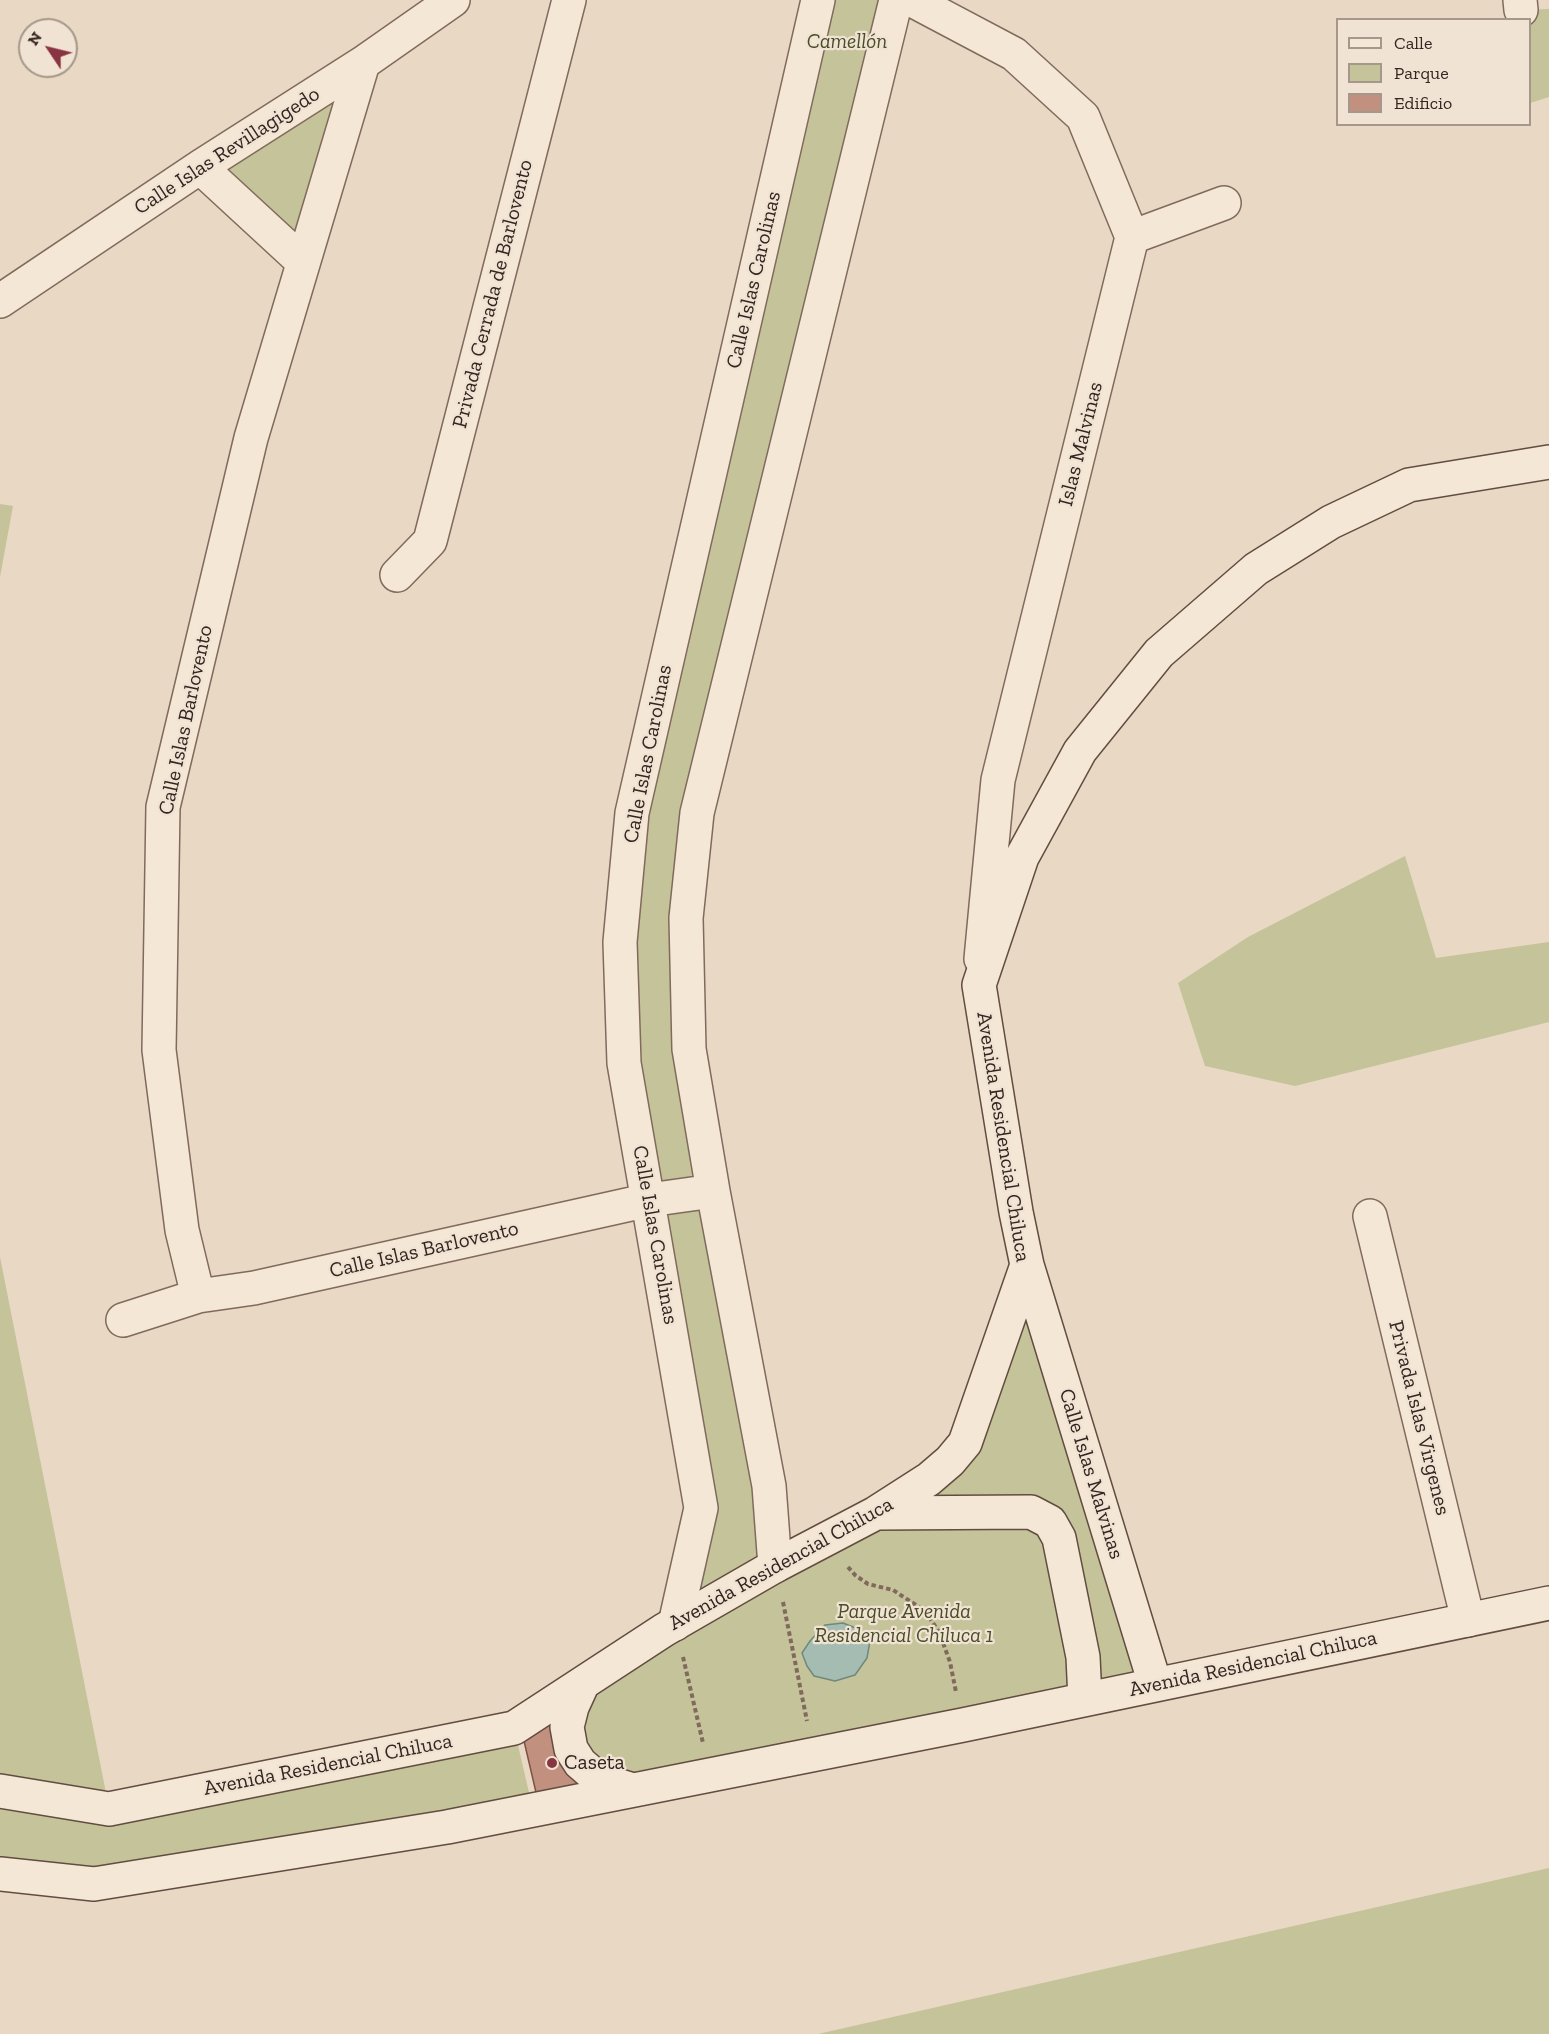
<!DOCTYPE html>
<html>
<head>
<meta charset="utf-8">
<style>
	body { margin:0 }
	#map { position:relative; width:1549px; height:2034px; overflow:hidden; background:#e8d8c4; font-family:"Zilla Slab",serif }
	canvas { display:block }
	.legend { position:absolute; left:1336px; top:18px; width:195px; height:108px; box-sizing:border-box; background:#f1e3d3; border:2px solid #a5978b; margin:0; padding:8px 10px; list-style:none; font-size:18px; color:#33251f }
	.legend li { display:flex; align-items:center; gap:12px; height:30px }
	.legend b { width:30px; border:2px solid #a5978b }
	.north { position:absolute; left:18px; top:18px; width:60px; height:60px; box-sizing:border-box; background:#f1e3d3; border:2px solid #a5978b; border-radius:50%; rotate:305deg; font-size:16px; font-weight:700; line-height:24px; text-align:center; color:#33251f }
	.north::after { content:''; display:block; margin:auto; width:21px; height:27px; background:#893442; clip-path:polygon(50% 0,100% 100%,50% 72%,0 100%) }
</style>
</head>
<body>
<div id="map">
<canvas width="1549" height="2034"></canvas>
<ul class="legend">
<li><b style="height:8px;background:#f4e7d6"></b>Calle</li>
<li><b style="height:16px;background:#c5c39a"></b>Parque</li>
<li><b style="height:16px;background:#c2907e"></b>Edificio</li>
</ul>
<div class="north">N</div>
</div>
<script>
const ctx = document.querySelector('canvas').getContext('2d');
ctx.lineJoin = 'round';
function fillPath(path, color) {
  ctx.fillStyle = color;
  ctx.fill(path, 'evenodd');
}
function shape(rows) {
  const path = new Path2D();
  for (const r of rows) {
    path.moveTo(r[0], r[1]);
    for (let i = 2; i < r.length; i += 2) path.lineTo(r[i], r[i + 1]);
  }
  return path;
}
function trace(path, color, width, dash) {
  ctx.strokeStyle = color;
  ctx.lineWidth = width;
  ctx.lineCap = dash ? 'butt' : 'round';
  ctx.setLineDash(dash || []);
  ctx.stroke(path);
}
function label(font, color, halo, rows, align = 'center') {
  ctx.font = font + ' "Zilla Slab",serif';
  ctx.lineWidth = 4.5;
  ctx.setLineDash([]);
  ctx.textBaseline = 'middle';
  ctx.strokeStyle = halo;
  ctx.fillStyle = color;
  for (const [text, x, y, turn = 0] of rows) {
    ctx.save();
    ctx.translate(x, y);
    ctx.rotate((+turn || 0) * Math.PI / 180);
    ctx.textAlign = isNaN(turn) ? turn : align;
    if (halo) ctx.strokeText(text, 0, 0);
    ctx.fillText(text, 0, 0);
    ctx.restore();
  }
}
fillPath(shape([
	[818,0,896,0,686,918,775,1565,950,1461,1027,1265,1155,1684,633,1790,571,1749,583,1683,664,1630,701,1508,620,942],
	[1549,9,1549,97,1530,103,1530,20,1521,10],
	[363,63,303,262,200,167],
	[0,504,13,506,0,577],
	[1405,856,1436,958,1549,942,1549,1022,1295,1086,1205,1066,1178,983,1248,937],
	[0,1257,109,1808,514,1728,533,1810,94,1884,0,1874],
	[1549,1868,1549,2034,818,2034]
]), '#c5c39a');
const water = shape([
	[843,1623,858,1629,870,1641,867,1658,855,1675,835,1681,814,1676,807,1666,802,1653,810,1641,825,1625,843,1623]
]);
fillPath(water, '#a5bcb2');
trace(water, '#6e897e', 1.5);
const building = shape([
	[573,1697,598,1789,538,1801,521,1728,573,1697]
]);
fillPath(building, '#c2907e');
trace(building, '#7d5345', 1.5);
const street = shape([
	[912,0,1014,54,1083,117,1132,237,998,780,981,959],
	[1520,0,1521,10],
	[200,167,303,262],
	[1132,237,1224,203],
	[0,301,200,167,363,63,453,0],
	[397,575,430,541,569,0],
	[1370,1216,1468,1620],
	[198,1296,182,1230,159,1050,163,807,251,438,363,63],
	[123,1320,198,1296,254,1288,649,1200,713,1191],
	[775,1566,769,1486,713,1191,689,1049,686,918,697,813,896,0],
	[675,1624,701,1508,624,1063,620,942,632,813,818,0]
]);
const secondary = shape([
	[876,1513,1031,1512,1050,1522,1059,1538,1083,1657,1085,1699],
	[583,1683,572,1707,567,1727,571,1749,580,1763,595,1776,610,1783,633,1790],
	[1155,1684,1027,1265,1016,1212,979,985,1022,857,1080,751,1159,653,1256,569,1331,522,1409,485,1549,462],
	[0,1791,109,1809,514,1728,664,1630,775,1566,876,1513,929,1479,950,1461,965,1443,1027,1265],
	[0,1874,94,1884,447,1827,963,1725,1549,1603]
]);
trace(street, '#816a5d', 36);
trace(secondary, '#634c40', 36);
trace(shape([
	[848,1567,855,1575,868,1584,893,1590,925,1611,939,1632,950,1662,956,1692],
	[783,1602,807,1721],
	[683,1657,703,1743]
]), '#816a5d', 4, [4.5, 3]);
trace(street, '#f4e7d6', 33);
trace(secondary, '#f4e7d6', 33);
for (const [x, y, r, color] of [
	[552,1763,6,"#893442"]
]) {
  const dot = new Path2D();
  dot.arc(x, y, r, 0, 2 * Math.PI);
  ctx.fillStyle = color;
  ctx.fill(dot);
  trace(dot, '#f1e3d3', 2);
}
label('italic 21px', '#494d28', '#f1e3d3', [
	["Camellón",847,42],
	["Parque Avenida",904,1612],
	["Residencial Chiluca 1",904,1636]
]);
label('21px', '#33251f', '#f1e3d3', [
	["Calle Islas Revillagigedo",227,151,-33],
	["Calle Islas Carolinas",754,280,-77],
	["Privada Cerrada de Barlovento",493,294,-76],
	["Islas Malvinas",1081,444,-76],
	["Calle Islas Barlovento",186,720,-78],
	["Calle Islas Carolinas",648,754,-79],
	["Avenida Residencial Chiluca",1003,1137,81],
	["Calle Islas Carolinas",655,1235,80],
	["Calle Islas Barlovento",424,1250,-13],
	["Privada Islas Virgenes",1419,1418,76],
	["Calle Islas Malvinas",1091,1474,73],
	["Avenida Residencial Chiluca",781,1564,-29],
	["Avenida Residencial Chiluca",1253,1664,-12],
	["Avenida Residencial Chiluca",328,1765,-11]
]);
label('21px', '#33251f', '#f1e3d3', [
	["Caseta",564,1763]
], 'left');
</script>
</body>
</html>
